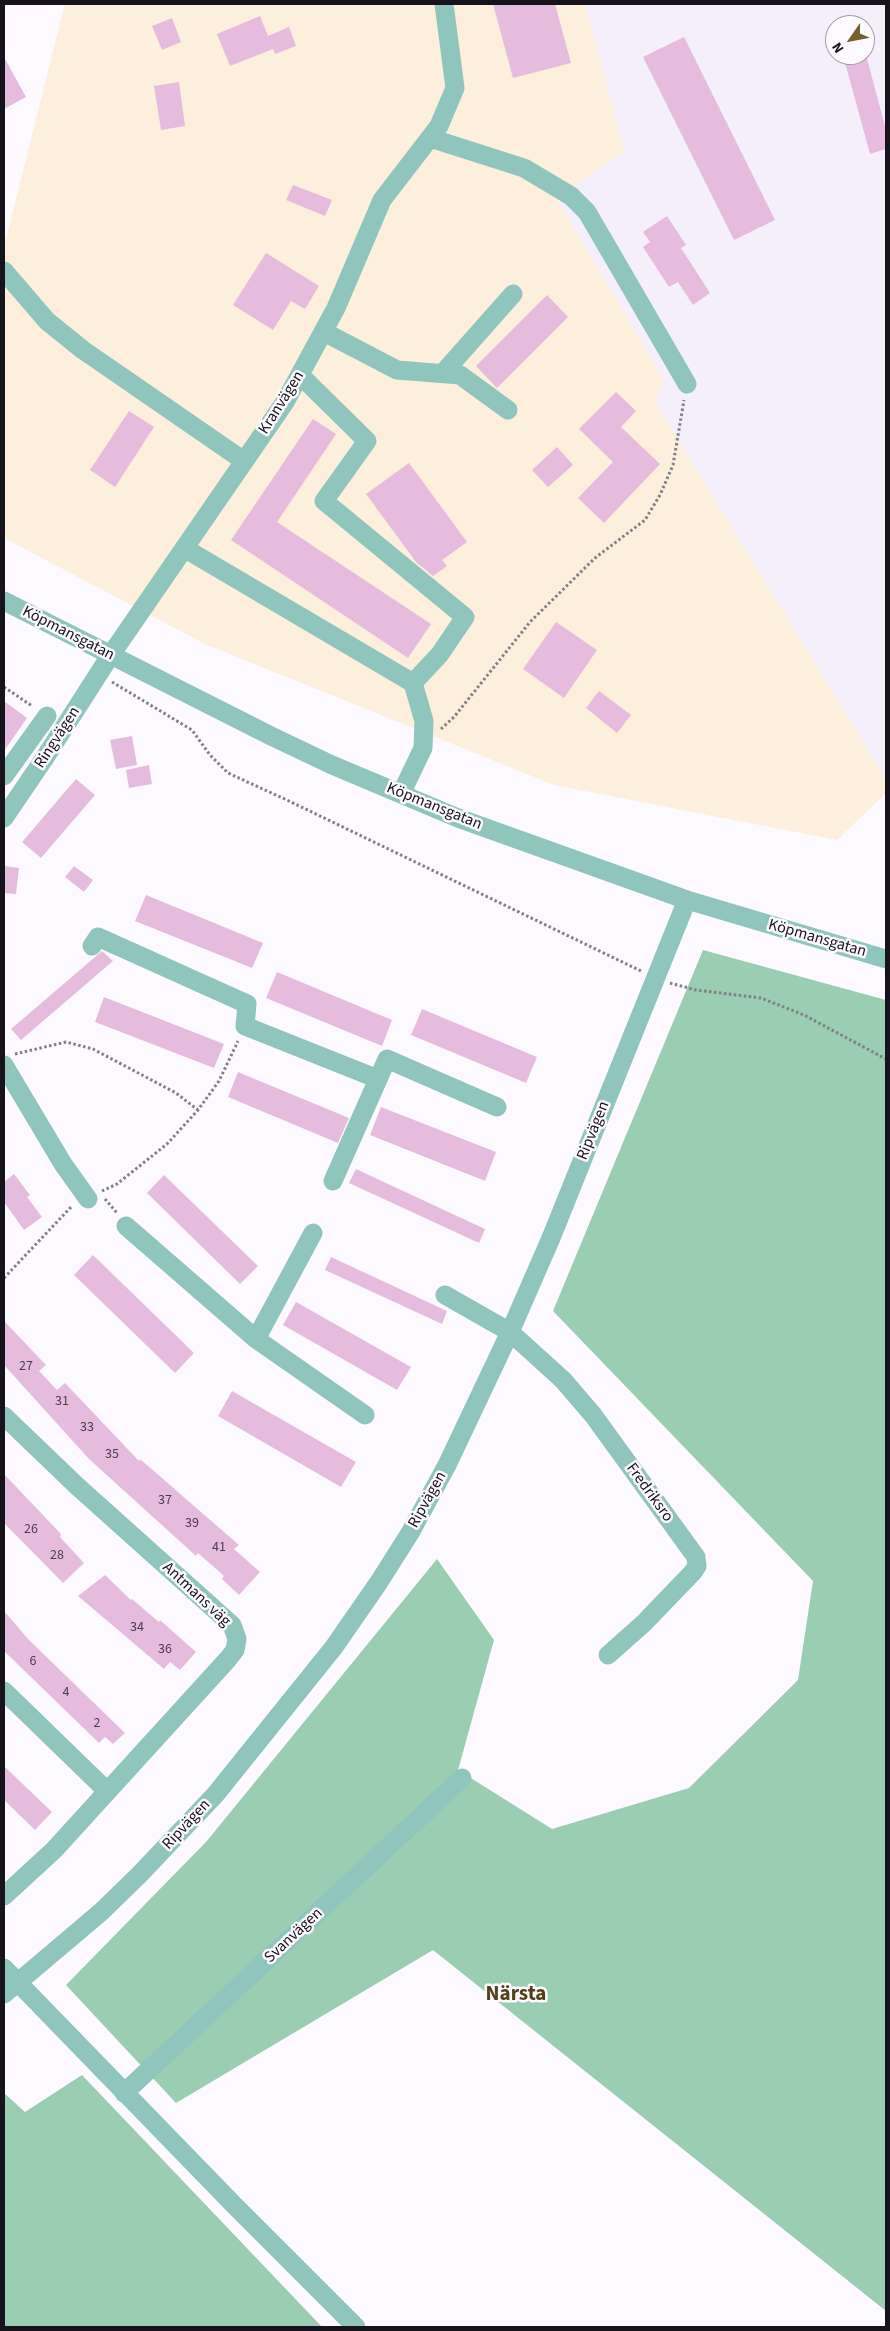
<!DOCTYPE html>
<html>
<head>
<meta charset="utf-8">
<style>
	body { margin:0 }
	#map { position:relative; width:890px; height:2331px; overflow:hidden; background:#fcfaff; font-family:"Source Sans 3",sans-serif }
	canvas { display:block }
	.frame { position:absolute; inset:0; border:5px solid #17131c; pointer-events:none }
	.north { position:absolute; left:825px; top:15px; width:50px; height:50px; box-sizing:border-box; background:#fcfaff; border:1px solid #a09ea4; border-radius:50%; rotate:237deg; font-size:14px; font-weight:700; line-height:20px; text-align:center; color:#17131c }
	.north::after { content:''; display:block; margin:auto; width:18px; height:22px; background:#745e2d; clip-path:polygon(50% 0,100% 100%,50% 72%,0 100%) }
</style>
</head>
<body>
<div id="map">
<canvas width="890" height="2331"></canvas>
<div class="frame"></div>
<div class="north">N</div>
</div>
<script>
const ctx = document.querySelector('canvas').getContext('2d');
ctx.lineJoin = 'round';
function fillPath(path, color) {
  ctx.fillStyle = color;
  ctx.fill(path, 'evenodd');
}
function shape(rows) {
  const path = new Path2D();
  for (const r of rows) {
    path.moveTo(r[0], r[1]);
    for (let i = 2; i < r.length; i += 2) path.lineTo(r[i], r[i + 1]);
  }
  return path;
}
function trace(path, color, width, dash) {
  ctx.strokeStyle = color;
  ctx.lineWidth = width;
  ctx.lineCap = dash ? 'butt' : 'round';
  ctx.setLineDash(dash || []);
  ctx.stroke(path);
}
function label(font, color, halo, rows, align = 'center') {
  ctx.font = font + ' "Source Sans 3",sans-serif';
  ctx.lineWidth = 5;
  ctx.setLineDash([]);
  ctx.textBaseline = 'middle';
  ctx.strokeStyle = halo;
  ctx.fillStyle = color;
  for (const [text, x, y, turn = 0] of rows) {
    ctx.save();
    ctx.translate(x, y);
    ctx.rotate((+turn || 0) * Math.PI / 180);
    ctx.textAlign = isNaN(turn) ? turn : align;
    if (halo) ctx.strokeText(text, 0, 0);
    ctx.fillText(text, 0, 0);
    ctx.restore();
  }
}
fillPath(shape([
	[585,4,886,4,886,779,655,402,663,378,556,198,625,152],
	[835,25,865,25,865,55,835,55]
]), '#f5effc');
fillPath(shape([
	[65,4,585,4,625,152,556,198,663,378,655,402,886,779,886,793,837,840,554,785,205,644,4,538,4,248]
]), '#fcefdb');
fillPath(shape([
	[703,950,886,1000,886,2311,433,1950,176,2103,66,1985,206,1842,437,1559,494,1640,458,1770,552,1829,689,1788,798,1680,813,1581,553,1311],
	[82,2075,322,2327,4,2327,4,2093,25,2112]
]), '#9acdb1');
fillPath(shape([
	[493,4,555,4,571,63,513,78],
	[260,16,268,36,289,27,296,46,275,54,273,49,230,66,217,34],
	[172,18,181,42,162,50,152,26],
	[684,37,775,220,734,240,643,57],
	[843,55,866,55,886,130,886,149,870,154],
	[4,57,26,97,4,109],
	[179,82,185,126,161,130,154,86],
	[293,185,332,200,325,216,286,200],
	[667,216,686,245,681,248,710,293,693,305,678,282,669,287,643,247,650,242,643,232],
	[266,253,319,286,305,309,291,301,273,330,233,305],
	[547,295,568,317,497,388,476,366],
	[616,392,636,411,621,427,660,464,604,523,578,498,613,462,579,429],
	[129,411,154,427,115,487,90,470],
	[313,419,336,434,277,522,431,624,408,658,231,540],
	[557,447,573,465,548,487,532,470],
	[409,463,467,542,442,560,447,566,433,576,416,562,366,494],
	[556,622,597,650,564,698,523,669],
	[599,691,631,715,617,733,586,708],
	[4,701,27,718,4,751],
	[132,736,137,765,116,769,110,740],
	[149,765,152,784,129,788,126,770],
	[76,779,95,795,41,858,22,842],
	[4,866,19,868,16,894,4,893],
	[74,866,93,880,84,892,65,877],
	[146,895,263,943,252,968,135,921],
	[102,951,113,961,21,1040,11,1029],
	[277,972,392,1020,382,1046,266,998],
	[104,997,224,1044,214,1068,95,1022],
	[422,1009,537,1057,526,1083,411,1035],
	[238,1072,349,1118,338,1143,228,1097],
	[381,1107,496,1152,485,1181,370,1135],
	[356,1169,485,1229,479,1243,349,1183],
	[14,1174,30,1195,27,1197,42,1217,24,1230,4,1202,4,1182],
	[164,1175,258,1266,240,1284,147,1193],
	[93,1255,194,1353,175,1373,74,1275],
	[331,1257,447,1311,442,1324,325,1270],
	[296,1302,411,1367,397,1390,283,1325],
	[4,1321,46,1365,39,1371,57,1390,65,1383,139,1461,140,1459,239,1545,234,1549,260,1572,239,1595,222,1579,224,1576,198,1553,196,1556,89,1459,4,1365],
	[232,1391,356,1462,341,1487,218,1416],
	[4,1474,61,1534,60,1537,84,1563,63,1583,4,1523],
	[105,1575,131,1600,132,1599,159,1622,160,1620,196,1652,180,1670,170,1662,164,1669,78,1596],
	[4,1611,28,1639,125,1733,113,1744,105,1737,99,1743,4,1651],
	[4,1766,52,1812,35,1830,4,1800]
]), '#e6bcde');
trace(shape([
	[112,682,192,730,210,755,228,773,289,801,641,971],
	[4,687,32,706],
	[441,729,454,717,530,622,595,558,645,520,660,495,673,465,684,400],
	[670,983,696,990,761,998,804,1015,886,1059],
	[15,1054,66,1042,93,1049,176,1093,198,1110],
	[102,1191,117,1184,167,1144,198,1110,219,1081,238,1041],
	[105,1199,117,1213],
	[4,1278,72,1206]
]), '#827f86', 3, [2.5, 2.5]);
trace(shape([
	[430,138,524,168,571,196,587,212,687,384],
	[4,271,47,321,83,350,244,461],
	[324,332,397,370,460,375,508,410],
	[443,373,513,294],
	[300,375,367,441,324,501,465,617,440,654,413,683],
	[184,548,413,683,424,721,423,748,401,794],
	[4,601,271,736,332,765,458,818,687,900,886,959],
	[4,776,47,716],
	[4,818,44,759,110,656,285,402,336,308,382,200,439,126,455,88,444,4],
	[92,946,98,937,247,1004,245,1026,378,1079],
	[4,1065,63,1164,88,1199],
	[333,1181,387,1059,497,1107],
	[126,1226,256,1339,313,1233],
	[445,1295,510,1332,563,1380,593,1415,696,1557,697,1566,693,1572,644,1623,608,1655],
	[256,1339,365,1415],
	[4,1416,77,1486,232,1625,237,1639,235,1650,228,1659,54,1850,4,1896],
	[4,1691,107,1791],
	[4,1968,234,2205,356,2327],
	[4,1994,101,1912,140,1874,215,1795,334,1647,379,1582,410,1533,447,1465,510,1332,551,1238,687,900],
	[124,2093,462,1778]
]), '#90c5bd', 19);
label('14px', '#4b3d4c', null, [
	["27",26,1367],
	["31",62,1402],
	["33",87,1428],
	["35",112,1455],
	["37",165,1501],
	["39",192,1524],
	["26",31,1530],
	["41",219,1548],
	["28",57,1556],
	["34",137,1628],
	["36",165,1650],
	["6",33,1662],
	["4",66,1693],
	["2",97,1724]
]);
label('16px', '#17131c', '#fcfaff', [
	["Kranvägen",282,403,-58],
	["Köpmansgatan",68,634,27],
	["Ringvägen",58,738,-57],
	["Köpmansgatan",434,807,22],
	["Köpmansgatan",817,939,16],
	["Ripvägen",594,1131,-68],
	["Fredriksro",649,1493,54],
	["Ripvägen",428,1500,-61],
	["Antmans väg",196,1595,43],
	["Ripvägen",187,1825,-47],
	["Svanvägen",294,1936,-43]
]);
label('bold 21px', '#514019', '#fcfaff', [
	["Närsta",516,1995]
]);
</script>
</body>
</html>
